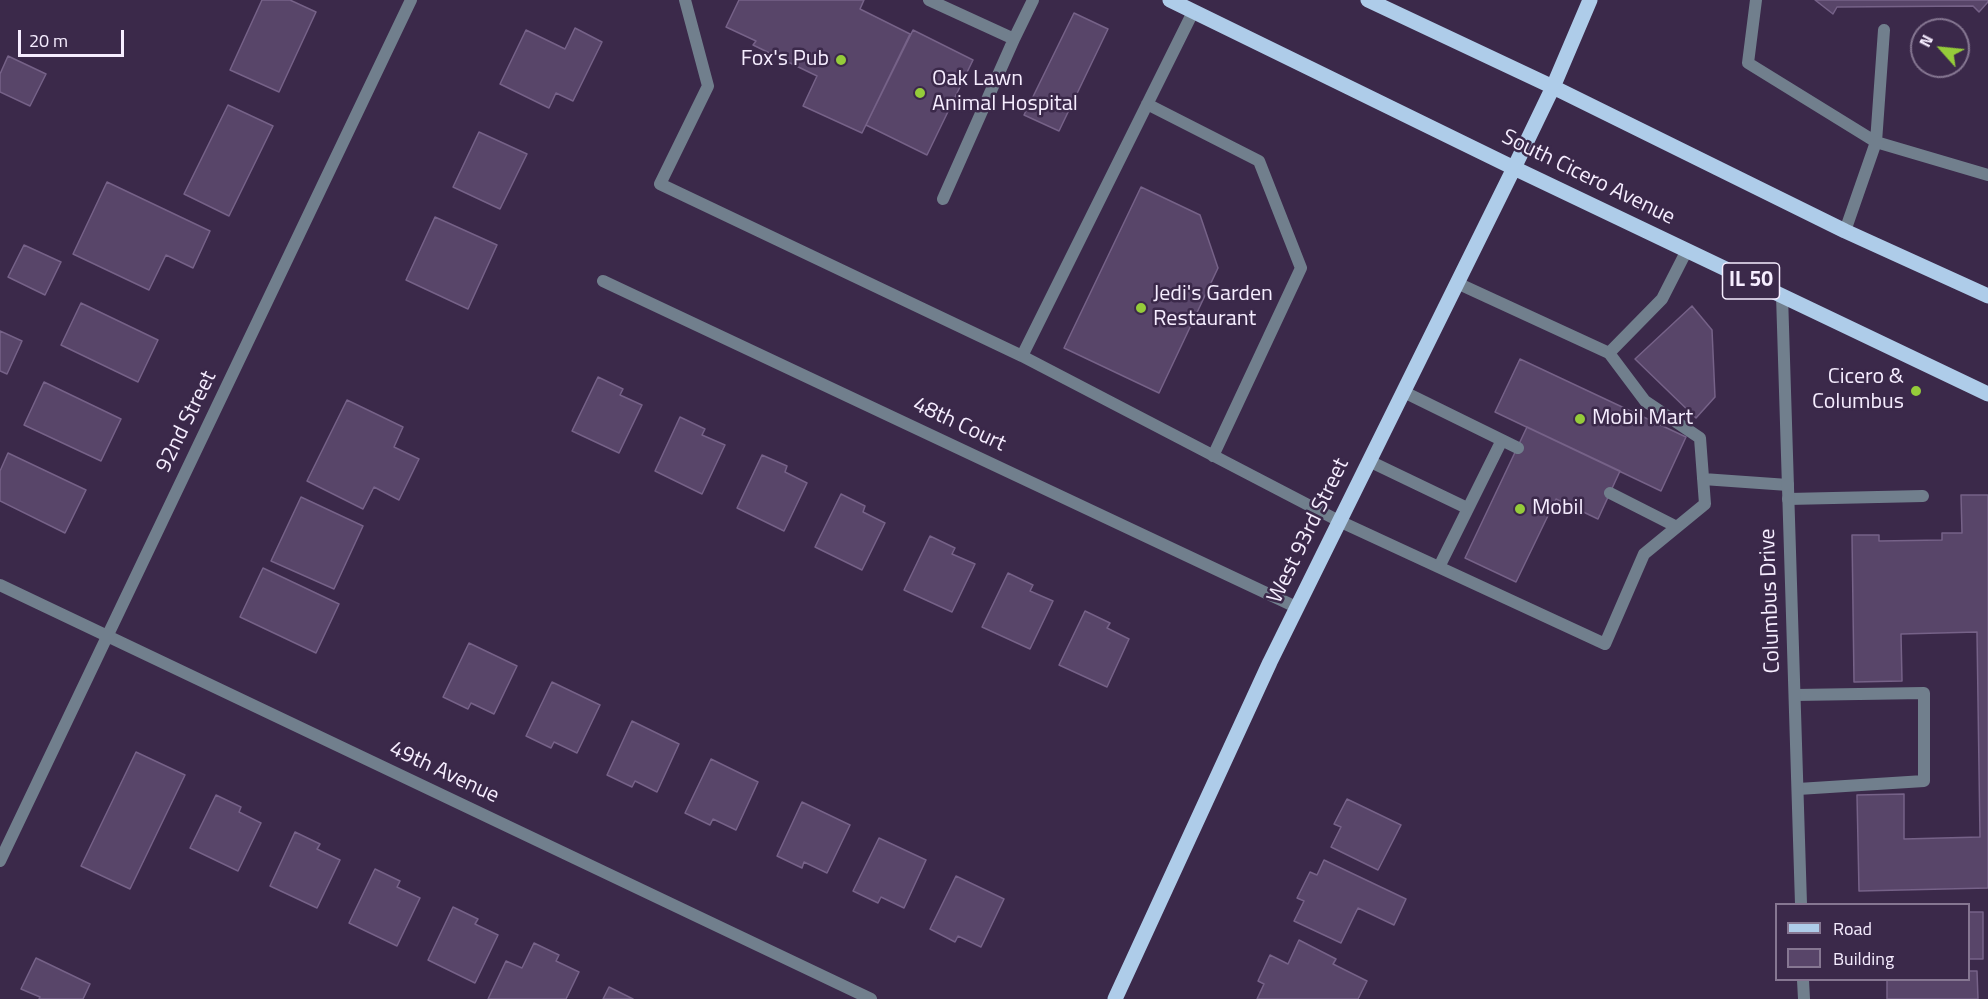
<!DOCTYPE html>
<html>
<head>
<meta charset="utf-8">
<style>
	body { margin:0 }
	#map { position:relative; width:1988px; height:999px; overflow:hidden; background:#3b294a; font-family:"Titillium Web",sans-serif }
	canvas { display:block }
	.legend { position:absolute; left:1775px; top:903px; width:195px; height:78px; box-sizing:border-box; background:#3b294a; border:2px solid #867792; margin:0; padding:8px 10px; list-style:none; font-size:18px; color:#f6edff }
	.legend li { display:flex; align-items:center; gap:12px; height:30px }
	.legend b { width:30px; border:2px solid #867792 }
	.north { position:absolute; left:1910px; top:18px; width:60px; height:60px; box-sizing:border-box; background:#3b294a; border:2px solid #867792; border-radius:50%; rotate:297deg; font-size:16px; font-weight:700; line-height:24px; text-align:center; color:#f6edff }
	.north::after { content:''; display:block; margin:auto; width:21px; height:27px; background:#95cc3a; clip-path:polygon(50% 0,100% 100%,50% 72%,0 100%) }
	.scale { position:absolute; left:18px; top:30px; width:106px; height:27px; box-sizing:border-box; border:3px solid #f6edff; border-top:0; padding-left:8px; font-size:18px; line-height:21px; white-space:nowrap; color:#f6edff; -webkit-text-stroke:4px #3b294a; paint-order:stroke }
</style>
</head>
<body>
<div id="map">
<canvas width="1988" height="999"></canvas>
<ul class="legend">
<li><b style="height:8px;background:#aecce9"></b>Road</li>
<li><b style="height:16px;background:#584569"></b>Building</li>
</ul>
<div class="north">N</div>
<div class="scale">20 m</div>
</div>
<script>
const ctx = document.querySelector('canvas').getContext('2d');
ctx.lineJoin = 'round';
function fillPath(path, color) {
  ctx.fillStyle = color;
  ctx.fill(path, 'evenodd');
}
function shape(rows) {
  const path = new Path2D();
  for (const r of rows) {
    path.moveTo(r[0], r[1]);
    for (let i = 2; i < r.length; i += 2) path.lineTo(r[i], r[i + 1]);
  }
  return path;
}
function trace(path, color, width, dash) {
  ctx.strokeStyle = color;
  ctx.lineWidth = width;
  ctx.lineCap = dash ? 'butt' : 'round';
  ctx.setLineDash(dash || []);
  ctx.stroke(path);
}
function label(font, color, halo, rows, align = 'center') {
  ctx.font = font + ' "Titillium Web",sans-serif';
  ctx.lineWidth = 5;
  ctx.setLineDash([]);
  ctx.textBaseline = 'middle';
  ctx.strokeStyle = halo;
  ctx.fillStyle = color;
  for (const [text, x, y, turn = 0] of rows) {
    ctx.save();
    ctx.translate(x, y);
    ctx.rotate((+turn || 0) * Math.PI / 180);
    ctx.textAlign = isNaN(turn) ? turn : align;
    if (halo) ctx.strokeText(text, 0, 0);
    ctx.fillText(text, 0, 0);
    ctx.restore();
  }
}
const building = shape([
	[262,0,290,0,316,12,279,92,230,70,262,0],
	[739,0,864,0,860,9,910,34,862,133,803,106,817,76,753,45,756,41,726,27,739,0],
	[1815,0,1988,0,1988,2,1979,12,1973,6,1837,7,1833,14,1815,0],
	[1074,13,1108,29,1059,131,1024,115,1074,13],
	[575,28,602,42,573,101,556,93,549,108,500,84,526,30,565,49,575,28],
	[913,30,973,60,927,155,866,125,913,30],
	[8,56,46,74,30,106,0,92,0,74,8,56],
	[228,105,273,126,229,216,184,194,228,105],
	[479,132,527,154,500,209,453,187,479,132],
	[107,182,210,231,193,268,166,255,149,290,73,254,107,182],
	[1141,187,1200,215,1218,268,1159,393,1064,348,1141,187],
	[435,217,497,245,468,309,406,280,435,217],
	[24,245,61,262,45,295,8,277,24,245],
	[81,303,158,340,138,382,61,345,81,303],
	[1692,306,1712,330,1715,397,1696,418,1635,359,1692,306],
	[0,331,22,341,7,374,0,371,0,331],
	[1520,359,1686,437,1661,491,1495,412,1520,359],
	[598,377,623,389,620,395,642,405,619,453,572,431,598,377],
	[44,382,121,419,101,461,24,425,44,382],
	[347,400,403,427,394,447,419,459,399,500,374,487,363,509,307,481,347,400],
	[680,417,705,429,702,435,725,445,702,494,655,471,680,417],
	[1527,427,1620,471,1598,519,1556,499,1516,582,1465,558,1527,427],
	[8,453,86,490,65,533,0,501,0,471,8,453],
	[762,455,787,466,785,472,807,483,784,531,737,508,762,455],
	[841,494,865,506,863,512,885,523,862,570,815,547,841,494],
	[1961,495,1988,495,1988,888,1859,891,1857,795,1904,794,1904,839,1980,837,1977,632,1901,634,1902,681,1854,682,1852,535,1879,535,1879,541,1942,540,1942,533,1962,533,1961,495],
	[301,497,363,526,334,589,271,561,301,497],
	[930,536,955,548,952,554,975,564,952,612,904,590,930,536],
	[263,568,339,604,316,653,240,617,263,568],
	[1008,573,1033,585,1030,591,1053,601,1030,649,982,627,1008,573],
	[1085,611,1110,623,1107,628,1129,639,1107,687,1059,665,1085,611],
	[469,643,517,666,494,714,471,703,468,709,443,697,469,643],
	[552,682,600,705,577,753,554,742,551,748,526,736,552,682],
	[632,721,679,744,657,792,635,781,632,787,607,775,632,721],
	[136,752,185,775,130,889,81,866,136,752],
	[711,759,758,782,736,830,713,819,710,825,685,813,711,759],
	[216,795,241,807,239,812,261,823,238,871,190,848,216,795],
	[1347,799,1401,825,1378,870,1331,847,1341,827,1334,824,1347,799],
	[802,802,850,825,827,873,804,862,802,868,777,856,802,802],
	[295,832,320,844,317,849,340,860,317,908,270,886,295,832],
	[879,838,926,860,904,908,881,897,878,903,853,891,879,838],
	[1324,860,1406,899,1394,925,1358,908,1341,943,1294,921,1304,901,1297,898,1310,872,1317,875,1324,860],
	[375,869,400,881,397,887,420,898,397,946,349,923,375,869],
	[956,876,1004,899,981,947,958,936,955,942,930,929,956,876],
	[453,907,478,919,475,924,498,935,475,983,428,960,453,907],
	[1968,912,1983,912,1983,959,1968,959,1968,912],
	[1299,940,1336,959,1333,964,1367,981,1358,999,1257,999,1264,984,1258,981,1270,955,1288,964,1299,940],
	[534,943,559,955,556,961,579,972,566,999,488,999,506,961,522,968,534,943],
	[36,958,90,984,83,999,39,999,40,997,21,989,36,958],
	[1968,971,1977,971,1978,999,1887,999,1887,980,1968,980,1968,971],
	[609,987,633,999,603,999,609,987]
]);
fillPath(building, '#584569');
trace(building, '#766288', 1.5);
trace(shape([
	[685,0,708,86,660,184,1022,356],
	[929,0,1014,39,1033,0],
	[1756,0,1748,63,1876,142,1884,30],
	[1193,12,1022,356,1339,521,1605,644,1644,554,1705,504,1700,438,1645,401,1609,353,1457,283],
	[1147,104,1259,161,1301,268,1213,456],
	[943,199,1014,39],
	[1845,231,1876,142,1988,175],
	[1609,353,1662,299,1687,250],
	[1404,392,1518,448],
	[1369,461,1467,508],
	[1703,479,1788,485],
	[1610,493,1677,527],
	[1788,499,1923,496],
	[1439,567,1502,440],
	[1795,695,1924,693,1924,781,1798,789]
]), '#717f8d', 12);
trace(shape([
	[603,281,1296,607],
	[1782,295,1801,904],
	[0,585,871,999],
	[0,861,411,0],
	[1803,980,1804,999]
]), '#717f8d', 12);
trace(shape([
	[1170,0,1514,168,1988,394],
	[1368,0,1553,87,1845,231,1988,296],
	[1115,999,1270,662,1514,168,1553,87,1590,0]
]), '#aecce9', 15);
for (const [x, y, r, color] of [
	[841,60,6,"#95cc3a"],
	[920,93,6,"#95cc3a"],
	[1141,308,6,"#95cc3a"],
	[1916,391,6,"#95cc3a"],
	[1580,419,6,"#95cc3a"],
	[1520,509,6,"#95cc3a"]
]) {
  const dot = new Path2D();
  dot.arc(x, y, r, 0, 2 * Math.PI);
  ctx.fillStyle = color;
  ctx.fill(dot);
  trace(dot, '#3b294a', 2);
}
for (const [x, y, w] of [
	[1751,281,57]
]) {
  const box = new Path2D();
  box.roundRect(x - w / 2, y - 18, w, 36, 4.5);
  ctx.fillStyle = '#3b294a';
  ctx.fill(box);
  trace(box, '#f6edff', 1.5);
}
label('bold 21px', '#f6edff', null, [
	["IL 50",1751,281]
]);
label('22px', '#f6edff', '#3b294a', [
	["Fox's Pub",829,60,"right"],
	["Oak Lawn",932,80],
	["Animal Hospital",932,105],
	["Jedi's Garden",1153,295],
	["Restaurant",1153,320],
	["Cicero &",1904,378,"right"],
	["Columbus",1904,403,"right"],
	["Mobil Mart",1592,419],
	["Mobil",1532,509]
], 'left');
label('22px', '#f6edff', '#3b294a', [
	["South Cicero Avenue",1588,178,26],
	["92nd Street",187,422,-64],
	["48th Court",959,425,25],
	["West 93rd Street",1309,531,-64],
	["Columbus Drive",1771,601,-92],
	["49th Avenue",444,773,25]
]);
</script>
</body>
</html>
